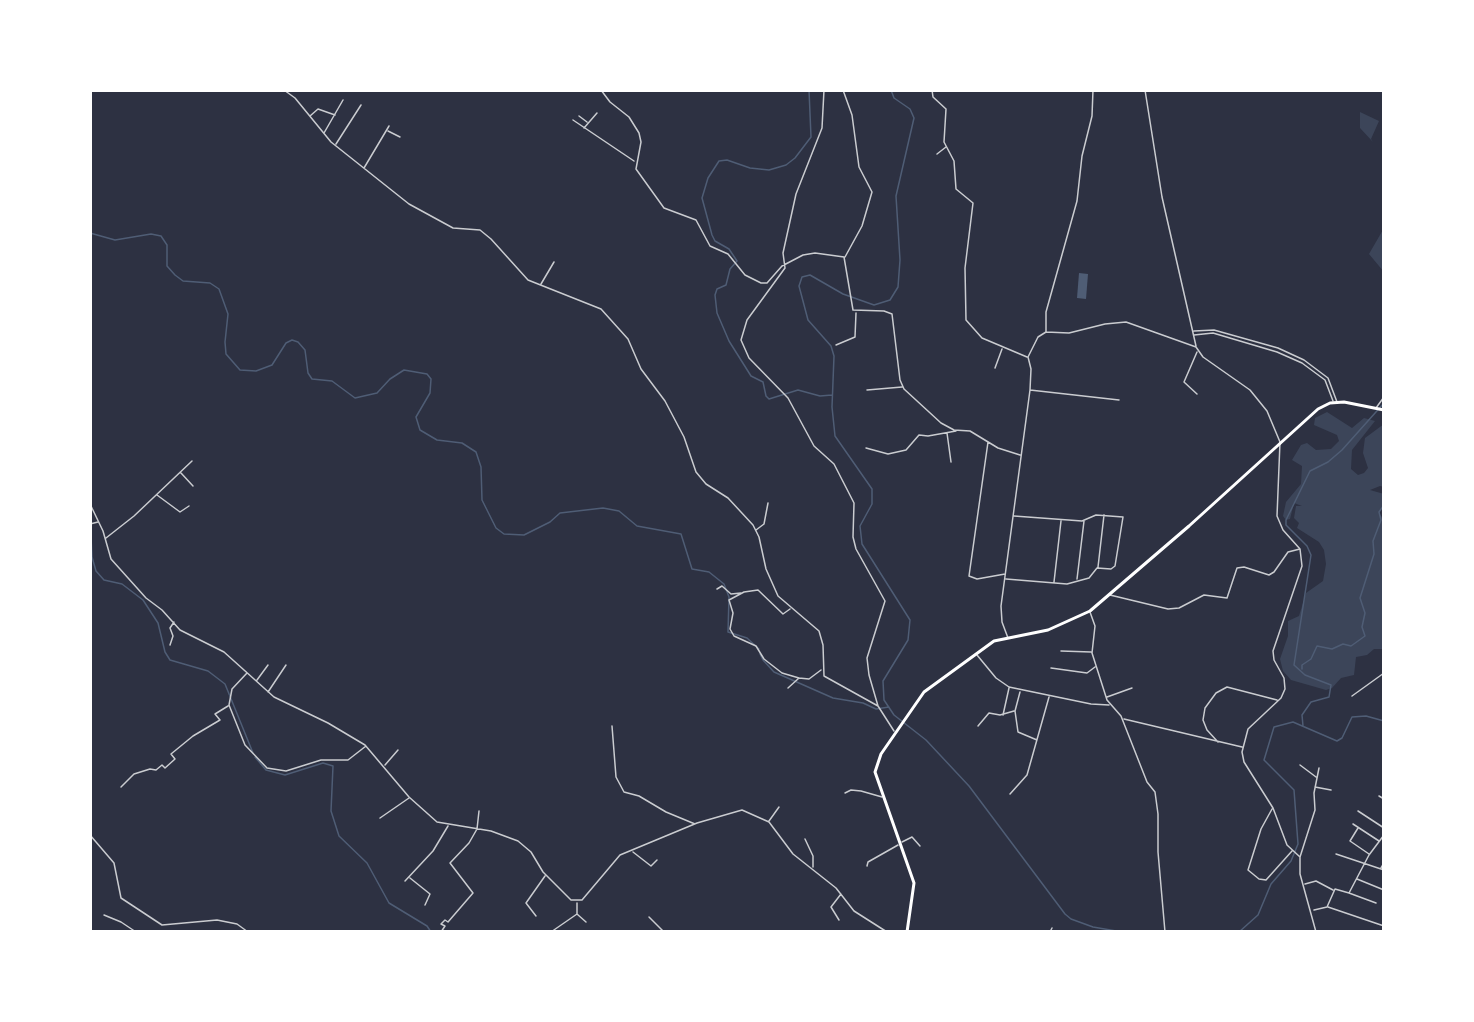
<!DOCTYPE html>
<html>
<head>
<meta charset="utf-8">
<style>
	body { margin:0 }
	#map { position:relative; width:1474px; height:1022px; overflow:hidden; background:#2d3142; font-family:"Nunito Sans",sans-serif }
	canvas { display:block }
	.frame { position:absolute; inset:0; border:92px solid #fff; pointer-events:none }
</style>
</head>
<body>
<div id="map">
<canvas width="1474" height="1022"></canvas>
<div class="frame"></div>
</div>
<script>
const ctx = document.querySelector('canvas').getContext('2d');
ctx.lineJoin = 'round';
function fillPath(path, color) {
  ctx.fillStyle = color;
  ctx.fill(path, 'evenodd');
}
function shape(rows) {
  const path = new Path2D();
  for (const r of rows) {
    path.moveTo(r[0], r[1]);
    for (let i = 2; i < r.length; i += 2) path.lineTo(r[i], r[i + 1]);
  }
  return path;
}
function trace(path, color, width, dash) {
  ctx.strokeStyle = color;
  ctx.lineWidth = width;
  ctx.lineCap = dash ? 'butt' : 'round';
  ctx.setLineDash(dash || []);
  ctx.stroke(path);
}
fillPath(shape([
	[1360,112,1379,121,1371,139,1373,142,1360,128],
	[1384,228,1384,272,1369,254],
	[1327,412,1352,428,1364,418,1375,421,1352,450,1351,469,1358,475,1364,473,1368,468,1363,453,1365,438,1384,424,1384,487,1380,486,1370,490,1384,494,1384,503,1379,513,1384,520,1384,649,1374,649,1367,655,1356,657,1354,675,1341,678,1332,688,1326,690,1291,680,1283,671,1280,659,1288,636,1288,621,1299,616,1306,593,1323,581,1326,564,1324,550,1319,542,1297,528,1299,523,1294,518,1296,506,1302,506,1294,503,1290,519,1286,520,1283,516,1286,502,1301,484,1302,466,1292,460,1301,445,1307,443,1316,450,1331,449,1339,441,1337,435,1314,425,1315,418]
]), '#3c4559');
fillPath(shape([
	[1079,273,1088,274,1086,299,1077,298]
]), '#4f5d75');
trace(shape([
	[809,90,811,137,795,158,786,165,769,170,750,168,727,160,719,161,708,178,702,198,712,235,715,241,729,249,737,261,730,269,726,285,717,289,715,295,717,313,729,341,751,376,763,382,766,396,769,399,798,390,820,396,832,395],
	[891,90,894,98,910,109,914,118,896,196,900,260,898,287,890,300,874,305,843,294,810,275,802,277,799,286,808,320,831,346,834,356,832,407,835,436,872,489,872,504,860,526,862,544,910,620,908,640,883,681,884,700,894,715,926,740,969,786,1065,914,1071,919,1093,927,1122,932],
	[90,233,115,240,151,234,161,236,167,245,167,266,175,275,183,281,210,283,219,289,228,314,225,342,226,354,240,370,256,371,272,365,286,343,292,340,298,342,305,350,308,373,312,379,332,381,355,398,377,393,390,379,404,370,427,374,431,379,430,393,416,417,420,430,437,440,462,443,476,452,481,467,482,500,496,528,504,534,524,535,550,522,560,513,603,508,619,511,637,526,681,534,692,569,709,572,724,584,729,597,728,632,747,638,759,649],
	[90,516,92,557,96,571,104,580,122,584,143,600,158,623,165,652,170,660,208,671,225,684,253,753],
	[760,654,763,660,774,672,833,698,863,703,876,709,889,707],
	[1302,669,1302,665,1311,659,1317,646,1332,649,1343,644,1351,646,1365,636,1362,627,1365,613,1360,598,1374,554,1373,541,1381,520,1379,512,1384,505],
	[1303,726,1302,715,1311,702,1329,697,1331,685,1305,675,1294,665,1311,555,1307,546,1286,525,1286,520,1310,471,1328,462,1342,450,1384,403],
	[255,757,266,770,285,775,323,763,333,766,331,811,339,836,367,863,389,903,427,926,431,932],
	[1239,932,1258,915,1271,884,1291,861,1298,844,1294,790,1264,760,1274,727,1293,722,1337,741,1342,738,1352,717,1366,716,1384,721]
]), '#4f5d75', 1.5);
trace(shape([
	[284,90,295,98,331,142,409,204,453,228,480,230,491,239,528,280,601,309,628,339,641,369,665,401,684,437,696,472,706,484,728,498,753,525,759,537,766,569,778,596,819,631,823,645,824,676,878,706,894,731],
	[601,90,610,102,629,117,639,133,641,142,636,169,664,208,696,220,710,246,728,254,745,275,761,283,767,283,782,266,803,255,815,253,844,257,853,310,884,311,892,314,900,380,904,389,941,423,954,430,970,431,998,448,1020,455],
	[824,90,822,128,796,194,783,253,785,268,747,320,741,340,749,358,788,398,814,446,834,464,854,503,853,537,856,549,885,601,867,658,869,675,878,706],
	[843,90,852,115,859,167,872,192,862,226,845,257],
	[932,90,933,97,946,109,944,142,954,161,956,189,973,203,965,268,966,320,982,338,1027,357],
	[1145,90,1162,197,1196,346],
	[310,116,318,109,335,115],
	[579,116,587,122],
	[573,120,634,161],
	[584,128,597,113],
	[388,131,400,137],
	[324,133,343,100],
	[336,144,361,105],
	[937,154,946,147],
	[364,168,389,126],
	[541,284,554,262],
	[1194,331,1214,330,1278,348,1304,360,1328,378,1337,402],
	[1046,332,1046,312,1077,201,1082,156,1092,116,1093,90],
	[1194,335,1213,333,1277,352,1302,363,1325,380,1333,401],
	[836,345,855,337,856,313],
	[995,368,1002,349],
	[867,390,902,387],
	[1030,390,1119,400],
	[1197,394,1184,382,1197,352],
	[1376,408,1384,397],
	[947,433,951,462],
	[988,442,969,576,977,579,1005,574],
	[866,448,888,454,906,450,919,435,928,436,956,431],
	[181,473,193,486],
	[157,495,180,512,189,506],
	[90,504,103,531,111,559,146,598,162,610,180,630,224,652,274,697,328,723,365,745,409,797,437,822,491,831,518,841,531,852,543,872,571,900,582,900,620,855,697,823,742,810,769,822,793,854,836,888,854,911,887,932],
	[90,524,98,522],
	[756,530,764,524,768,503],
	[106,538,134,516,192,461],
	[1098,567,1104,515],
	[1006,579,1067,584,1089,578,1097,568,1111,569,1115,566,1123,517,1096,515,1082,521,1014,516],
	[1077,579,1084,521],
	[1054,582,1061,521],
	[717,589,722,586,731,594,741,593],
	[1110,595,1168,609,1179,608,1204,595,1227,598,1237,568,1244,567,1269,575,1274,572,1288,552,1300,549],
	[790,609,783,614,758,590,744,592,729,600,733,613,730,629,734,636,756,646,764,659,782,673,799,678],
	[1090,612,1095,626,1092,653,1107,700,1121,716,1147,782,1155,792,1158,814,1158,852,1165,932],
	[1008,638,1002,622,1001,606,1030,390,1031,369,1028,357,1038,337,1046,332,1069,333,1105,324,1126,322,1196,347,1203,357,1250,390,1267,411,1280,442,1277,516,1283,530,1300,549,1302,566,1273,651,1274,660,1284,678,1285,689,1281,698,1248,729,1242,752,1244,762,1273,808,1287,845,1300,857,1300,874,1316,932],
	[170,645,173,636,170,628,174,622],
	[1061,651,1091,652],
	[977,655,996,678,1009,687,1091,704,1109,705],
	[1051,668,1087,673,1095,667],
	[247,673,232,689,229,705,245,745,267,768,286,771,321,760,348,760,366,746],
	[257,680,268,665],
	[788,688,799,678,809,679,821,670],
	[268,692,286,665],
	[1020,692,1015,711,1018,732,1037,740],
	[1352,696,1384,673],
	[1107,697,1132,688],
	[1003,715,1009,688],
	[1124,719,1242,747],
	[612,726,616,777,624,792,639,796,666,812,695,824],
	[978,726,989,713,1000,715,1014,711],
	[1218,742,1207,730,1203,720,1205,708,1216,693,1227,687,1277,700],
	[385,765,398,750],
	[1300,765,1316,777],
	[121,787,134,774,150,769,156,770,162,765,165,768,175,759,171,754,193,736,220,720,215,714,228,706],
	[1315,787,1331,790],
	[845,793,851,790,861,791,882,797],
	[1010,794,1027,775,1049,697],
	[1379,796,1384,799],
	[1384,802,1384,807],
	[1272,809,1261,829,1248,870,1259,879,1266,880,1292,851],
	[1358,811,1384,828],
	[380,818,409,798],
	[769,821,779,807],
	[1353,824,1379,841],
	[1358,828,1350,841,1369,854],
	[90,835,114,863,121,898,162,925,217,920,237,924,248,932],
	[805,839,813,856,813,867],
	[902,842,912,837,920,846],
	[633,852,651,866,657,860],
	[1336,854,1384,870],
	[1300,857,1315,810,1314,793,1319,768],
	[867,866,868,862,898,845],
	[1381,868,1384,863],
	[410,878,430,894,425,905],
	[1357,879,1384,890],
	[405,881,433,851,448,826],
	[1305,884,1316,881,1333,890],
	[1349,893,1376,903],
	[1328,907,1384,926],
	[1314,910,1327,907,1335,889,1349,893,1369,855,1384,835],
	[577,914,586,922],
	[104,915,121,922,136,932],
	[536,916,526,903,545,876],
	[649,917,664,932],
	[839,920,831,907,841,894],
	[441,932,445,926,441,924,445,920,448,922,473,893,450,863,469,843,477,829,479,811],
	[551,932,577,914,577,903],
	[1050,932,1052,928]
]), '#caccd0', 1.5);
trace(shape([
	[907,932,914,883,875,772,881,754,924,692,994,641,1048,630,1090,611,1189,526,1318,409,1330,403,1344,402,1384,410]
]), '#fff', 3);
</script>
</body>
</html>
